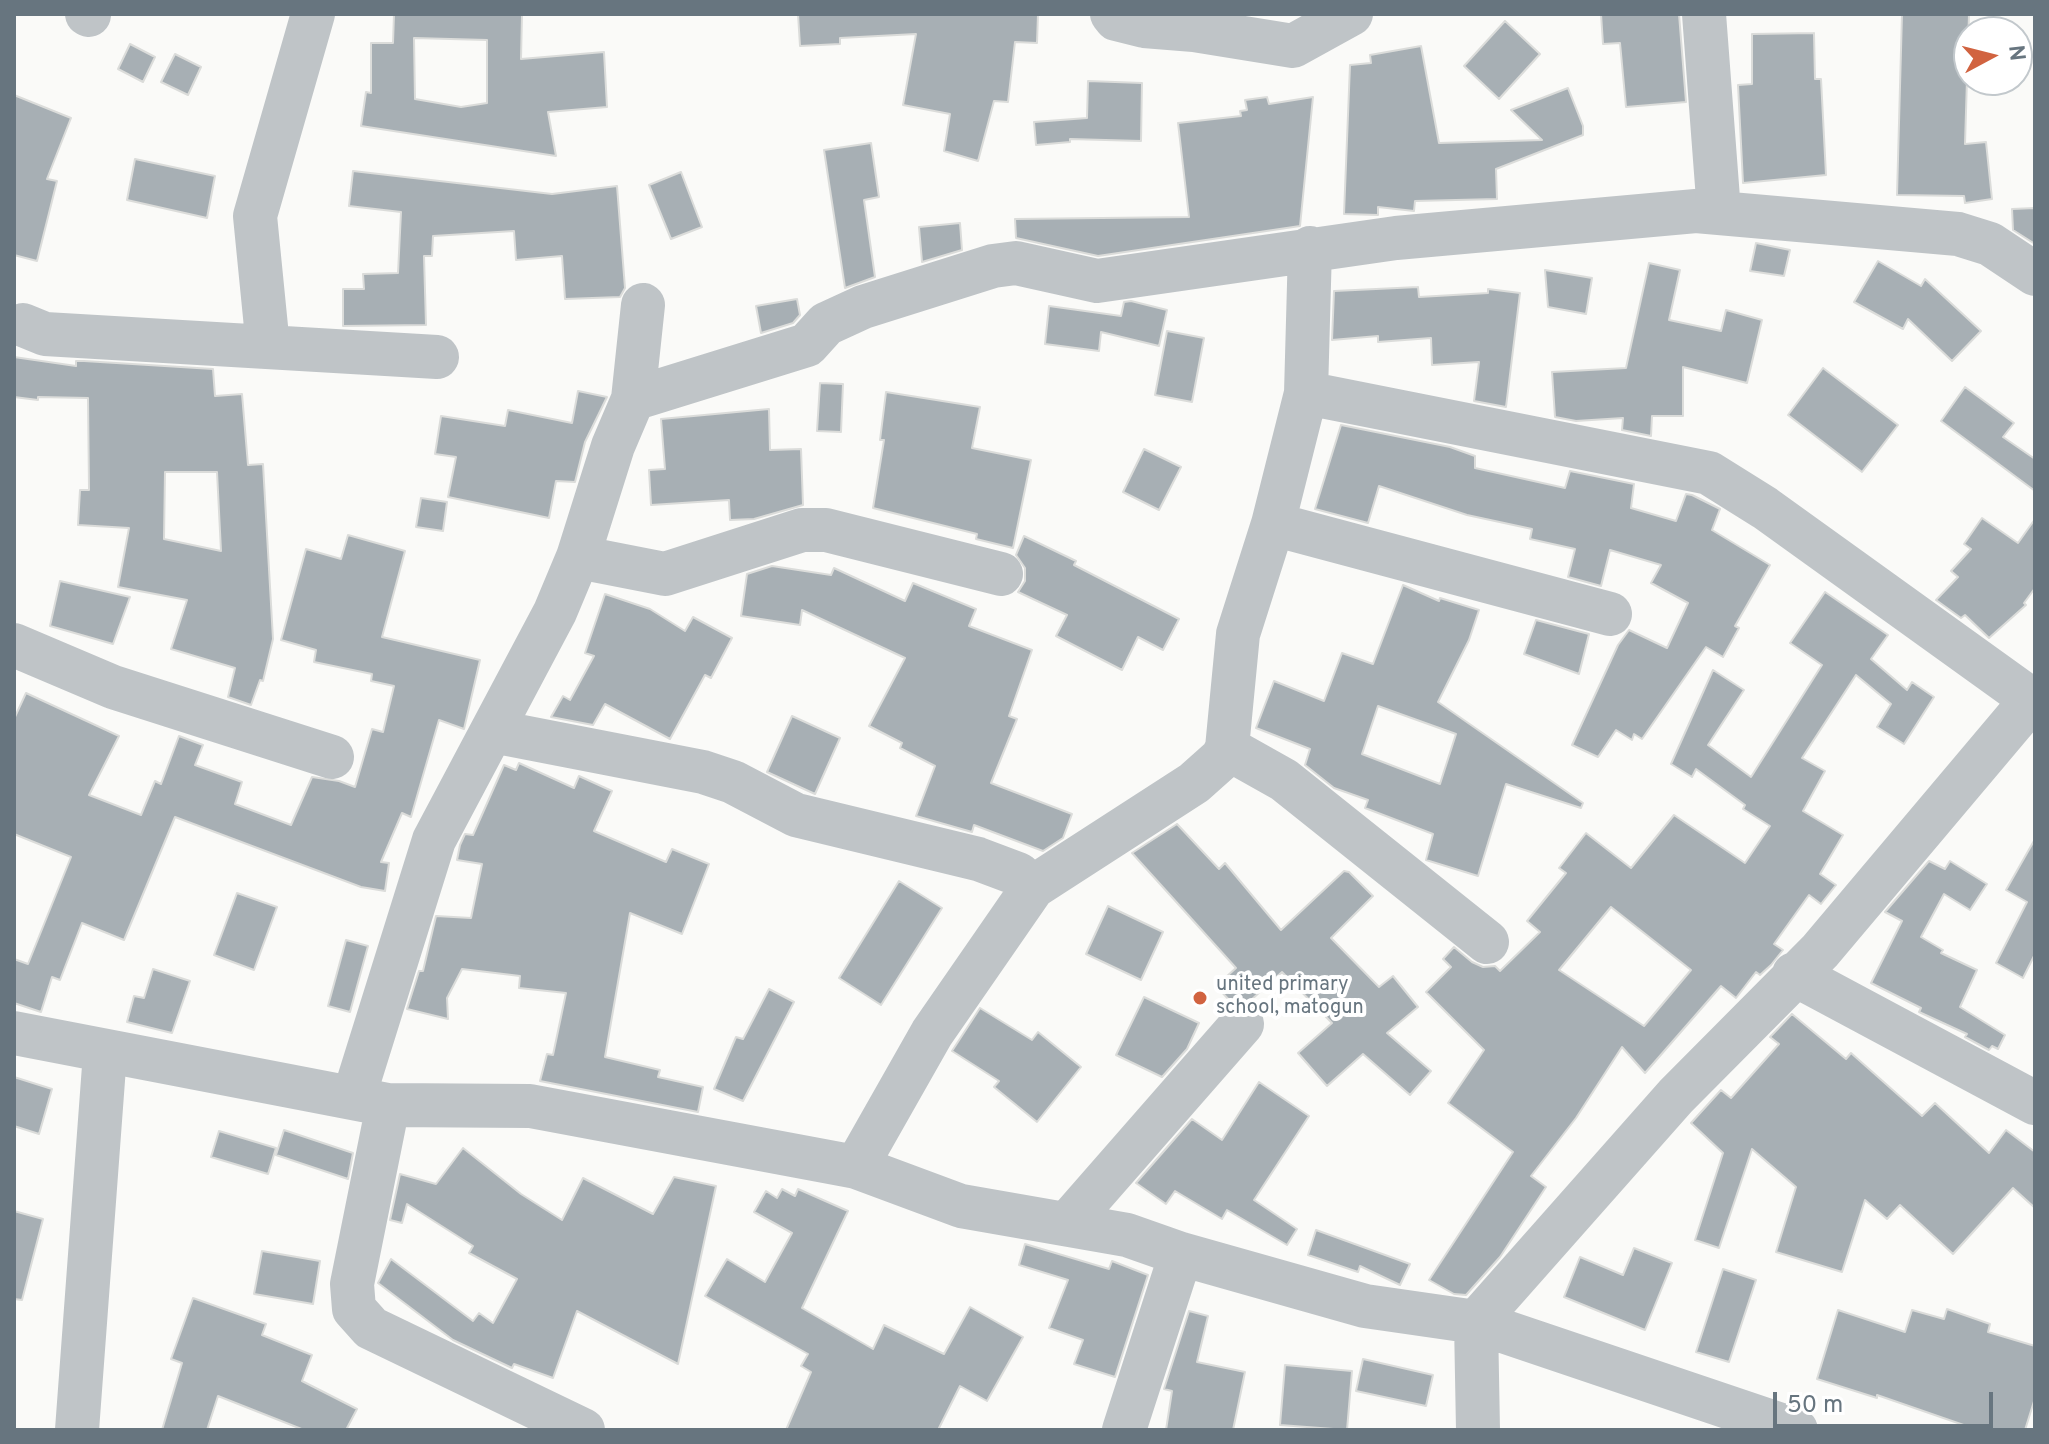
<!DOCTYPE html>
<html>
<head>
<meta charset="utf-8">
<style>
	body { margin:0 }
	#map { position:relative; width:2049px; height:1444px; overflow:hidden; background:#fafaf8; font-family:Overpass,sans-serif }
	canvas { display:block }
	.frame { position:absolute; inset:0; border:16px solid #67757f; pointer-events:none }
	.north { position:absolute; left:1953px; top:16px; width:80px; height:80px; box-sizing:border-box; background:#fff; border:2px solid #c2c8cc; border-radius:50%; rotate:83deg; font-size:22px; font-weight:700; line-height:32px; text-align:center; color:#67757f }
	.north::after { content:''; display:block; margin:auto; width:28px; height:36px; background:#d16340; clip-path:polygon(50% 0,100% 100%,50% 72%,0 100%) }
	.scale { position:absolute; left:1773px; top:1392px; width:220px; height:36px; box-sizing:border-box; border:4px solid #67757f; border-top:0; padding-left:10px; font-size:24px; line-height:28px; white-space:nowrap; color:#67757f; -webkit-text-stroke:6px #fff; paint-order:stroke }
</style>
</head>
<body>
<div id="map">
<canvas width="2049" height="1444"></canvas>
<div class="frame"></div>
<div class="north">N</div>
<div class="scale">50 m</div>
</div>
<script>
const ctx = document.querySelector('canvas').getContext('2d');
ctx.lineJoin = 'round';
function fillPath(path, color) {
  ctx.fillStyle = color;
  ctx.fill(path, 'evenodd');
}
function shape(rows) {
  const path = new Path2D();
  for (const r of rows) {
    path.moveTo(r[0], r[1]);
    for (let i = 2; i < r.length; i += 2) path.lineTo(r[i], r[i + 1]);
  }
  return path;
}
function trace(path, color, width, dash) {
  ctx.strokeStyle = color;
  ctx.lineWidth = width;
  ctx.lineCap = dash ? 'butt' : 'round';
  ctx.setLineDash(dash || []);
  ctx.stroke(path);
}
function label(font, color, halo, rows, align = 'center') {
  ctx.font = font + ' Overpass,sans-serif';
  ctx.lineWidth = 8;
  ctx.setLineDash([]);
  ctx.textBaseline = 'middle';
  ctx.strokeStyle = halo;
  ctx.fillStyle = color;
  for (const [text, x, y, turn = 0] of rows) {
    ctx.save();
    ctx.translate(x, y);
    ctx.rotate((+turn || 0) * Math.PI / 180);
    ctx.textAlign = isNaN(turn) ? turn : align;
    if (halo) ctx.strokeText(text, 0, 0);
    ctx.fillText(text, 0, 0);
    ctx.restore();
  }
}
const building = shape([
	[394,14,522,15,521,59,604,52,607,107,548,112,556,156,361,126,366,92,371,93,371,43,393,43,394,14],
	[414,38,487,40,487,103,461,107,415,99,414,38],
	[798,14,1038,14,1037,43,1015,42,1008,102,994,101,978,161,944,151,950,114,903,105,916,34,840,38,840,44,800,46,798,14],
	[1601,14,1679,14,1686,102,1626,107,1620,43,1603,44,1601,14],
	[1902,14,1969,14,1965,144,1986,142,1992,199,1965,203,1964,196,1897,195,1902,14],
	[1505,21,1540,54,1499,99,1464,66,1505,21],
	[1814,33,1815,79,1821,79,1826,175,1743,183,1738,85,1752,84,1752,34,1814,33],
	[130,44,155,57,143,82,118,69,130,44],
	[1421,46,1439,143,1542,140,1511,110,1568,88,1583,126,1583,135,1496,169,1497,199,1415,201,1414,211,1378,207,1378,215,1344,214,1350,65,1371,63,1370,55,1421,46],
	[175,54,201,67,188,95,161,82,175,54],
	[1088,81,1142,83,1141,141,1070,139,1070,142,1036,145,1034,122,1087,118,1088,81],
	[14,95,71,118,47,179,57,181,37,261,14,255,14,95],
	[1267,97,1269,104,1313,97,1300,226,1098,256,1016,238,1015,219,1189,217,1178,123,1241,116,1240,111,1247,110,1245,100,1267,97],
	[871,143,879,197,864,200,875,277,845,288,824,150,871,143],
	[135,159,215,176,207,218,127,200,135,159],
	[353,171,552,194,617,186,625,288,620,297,565,299,562,256,516,260,514,231,433,236,432,256,424,256,426,325,343,326,343,289,364,289,363,274,398,273,401,212,349,206,353,171],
	[681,172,702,227,671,239,649,185,681,172],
	[2035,208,2035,244,2013,230,2012,209,2035,208],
	[960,223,962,250,922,262,919,227,960,223],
	[1756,243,1790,250,1784,276,1750,271,1756,243],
	[1878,261,1921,286,1925,279,1981,331,1952,361,1908,319,1903,329,1854,302,1878,261],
	[1649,263,1680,270,1669,320,1721,331,1726,310,1762,320,1747,383,1683,367,1683,416,1652,416,1651,436,1622,430,1623,418,1576,421,1555,417,1552,372,1626,368,1649,263],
	[1545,270,1592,278,1586,314,1548,307,1545,270],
	[1418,287,1419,297,1488,293,1488,289,1520,293,1506,407,1474,401,1479,362,1432,365,1431,338,1378,342,1378,336,1332,340,1334,291,1418,287],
	[797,299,800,315,793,323,761,333,756,306,797,299],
	[1131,301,1167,310,1159,346,1101,332,1099,351,1045,344,1049,306,1121,316,1124,302,1131,301],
	[1167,331,1204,338,1192,402,1155,395,1167,331],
	[14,357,76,366,76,361,84,361,213,369,215,396,242,394,248,465,263,464,273,639,263,681,260,680,251,705,228,697,235,668,171,649,187,600,118,587,129,528,78,525,80,490,89,490,88,398,38,397,38,400,14,397,14,357],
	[165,472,217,472,221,551,164,539,165,472],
	[1823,368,1898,425,1862,472,1788,415,1823,368],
	[820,383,843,384,841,432,817,431,820,383],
	[1965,387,2014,423,2003,437,2035,459,2035,491,1941,421,1965,387],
	[578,391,607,397,585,442,575,482,556,481,549,518,448,497,456,457,435,454,441,416,505,426,508,410,572,423,578,391],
	[886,392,980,407,972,448,1031,460,1013,548,976,539,977,534,873,508,884,440,880,440,886,392],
	[769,409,770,450,801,449,803,505,754,519,730,520,729,500,651,505,649,470,665,469,661,419,769,409],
	[1341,425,1450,447,1475,456,1475,468,1565,488,1570,471,1634,484,1631,508,1676,521,1686,494,1692,495,1720,509,1712,530,1770,565,1735,626,1739,628,1723,657,1706,647,1642,739,1634,734,1632,740,1616,730,1598,757,1572,745,1618,645,1629,630,1667,648,1688,603,1651,583,1661,565,1610,550,1601,586,1568,577,1575,549,1530,539,1532,529,1467,515,1379,486,1368,523,1315,509,1341,425],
	[1144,449,1181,467,1159,510,1123,492,1144,449],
	[421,498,447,502,443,531,416,527,421,498],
	[1982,518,2018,543,2035,519,2035,588,2024,603,2026,605,1989,638,1965,615,1961,618,1936,600,1958,577,1951,571,1971,549,1964,544,1982,518],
	[348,535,405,551,382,637,480,660,464,729,439,720,411,817,402,813,381,862,389,863,385,891,361,887,175,817,124,940,82,923,60,980,52,977,41,1012,14,1003,14,959,28,964,71,857,14,834,14,719,26,693,119,736,89,795,141,815,155,781,161,784,179,736,203,745,195,765,242,782,235,804,291,825,312,777,339,781,355,787,372,729,383,732,394,686,371,681,372,674,314,662,316,650,281,640,306,549,341,559,348,535],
	[1024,536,1076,561,1074,565,1179,619,1163,650,1138,637,1122,670,1056,636,1067,615,1018,592,1025,581,1025,568,1016,555,1024,536],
	[772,566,831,575,834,568,905,601,913,583,976,609,969,626,1032,650,1009,716,1017,719,991,783,1072,814,1063,838,1043,851,974,825,972,832,916,816,935,766,900,748,902,743,869,726,905,658,802,610,800,625,741,616,747,574,772,566],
	[60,581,130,597,113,644,50,626,60,581],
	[1403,585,1439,601,1440,598,1479,610,1469,640,1438,702,1583,803,1581,808,1506,784,1478,876,1426,860,1433,834,1365,808,1368,800,1334,788,1305,765,1310,749,1256,728,1274,681,1324,701,1342,653,1373,664,1403,585],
	[1378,706,1456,734,1440,784,1362,754,1378,706],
	[1825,592,1888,635,1871,659,1907,690,1912,682,1934,697,1904,744,1877,727,1891,704,1856,675,1802,758,1825,771,1803,811,1843,835,1820,874,1836,885,1821,904,1809,895,1774,944,1783,950,1771,965,1760,975,1756,972,1736,998,1721,986,1645,1073,1622,1047,1576,1118,1531,1176,1546,1187,1500,1257,1466,1295,1454,1294,1429,1280,1513,1152,1448,1103,1484,1050,1426,992,1451,967,1443,959,1454,947,1472,962,1483,967,1495,966,1500,971,1540,932,1527,921,1566,873,1559,868,1586,833,1631,868,1674,815,1745,863,1770,826,1743,809,1745,805,1696,769,1692,777,1671,764,1713,670,1744,690,1708,745,1751,777,1822,665,1790,643,1825,592],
	[1611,907,1691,970,1644,1026,1559,970,1611,907],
	[605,594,650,609,685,631,693,617,732,638,711,678,705,675,670,739,605,704,593,725,551,717,563,696,570,700,594,656,585,653,605,594],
	[1536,620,1589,634,1579,674,1524,654,1536,620],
	[792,716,840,738,815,794,767,772,792,716],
	[519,763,574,788,579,776,612,791,594,831,666,862,672,849,709,864,682,934,630,913,605,1057,660,1070,658,1077,703,1087,698,1112,540,1081,547,1054,553,1055,566,993,519,988,520,976,462,969,447,998,448,1019,407,1009,419,971,423,971,436,916,471,918,482,864,457,860,460,845,465,834,473,835,504,765,516,770,519,763],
	[1177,824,1219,869,1225,863,1281,930,1344,871,1349,872,1373,896,1331,938,1379,987,1393,976,1418,1007,1387,1033,1431,1071,1410,1095,1363,1054,1327,1086,1298,1053,1332,1023,1282,972,1250,1001,1231,1002,1216,986,1236,968,1132,853,1177,824],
	[2035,839,2035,954,2023,978,1996,963,2027,902,2006,890,2035,839],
	[1929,861,1945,869,1950,861,1987,884,1970,910,1944,894,1921,937,1943,950,1941,953,1977,970,1960,1007,2005,1035,1998,1049,1992,1046,1989,1050,1965,1037,1967,1034,1919,1012,1921,1008,1871,983,1902,921,1885,912,1929,861],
	[899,881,942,908,881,1005,839,978,899,881],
	[237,893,277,907,254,970,214,955,237,893],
	[1108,906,1163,932,1141,980,1086,954,1108,906],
	[346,940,368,946,350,1012,328,1006,346,940],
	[153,969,190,981,172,1033,127,1022,134,996,144,998,153,969],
	[769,989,794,1002,743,1101,714,1089,736,1037,743,1039,769,989],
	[1144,997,1199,1023,1187,1049,1162,1077,1116,1055,1144,997],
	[980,1008,1032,1040,1038,1032,1081,1067,1037,1122,994,1087,999,1081,952,1051,980,1008],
	[1792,1014,1846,1059,1851,1053,1922,1116,1935,1103,1989,1153,2006,1130,2035,1152,2035,1208,2013,1188,1953,1254,1900,1205,1887,1219,1865,1200,1842,1272,1776,1252,1796,1187,1752,1149,1719,1248,1695,1240,1723,1153,1691,1123,1721,1090,1731,1098,1779,1044,1770,1037,1792,1014],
	[14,1077,52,1089,39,1134,14,1126,14,1077],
	[1259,1082,1309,1116,1254,1200,1297,1229,1287,1245,1227,1210,1222,1219,1175,1191,1166,1204,1136,1183,1192,1119,1222,1140,1259,1082],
	[284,1130,353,1153,348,1179,276,1155,284,1130],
	[219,1131,276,1148,268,1174,211,1157,219,1131],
	[463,1148,521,1194,562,1220,583,1178,653,1214,674,1177,716,1186,678,1364,577,1311,553,1378,514,1364,512,1368,453,1340,378,1283,391,1259,473,1321,479,1313,493,1323,517,1279,469,1253,473,1246,407,1204,402,1223,390,1220,400,1174,436,1184,463,1148],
	[782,1189,795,1196,798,1189,848,1211,802,1308,873,1349,884,1325,944,1354,970,1307,1023,1337,987,1401,960,1386,938,1430,786,1430,811,1372,801,1366,808,1354,705,1296,727,1259,765,1282,792,1233,754,1212,766,1191,777,1198,782,1189],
	[14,1211,43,1219,22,1300,14,1299,14,1211],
	[1316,1230,1410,1264,1400,1285,1360,1266,1358,1272,1308,1255,1316,1230],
	[1025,1244,1109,1269,1112,1261,1148,1275,1115,1377,1074,1364,1083,1340,1049,1328,1068,1280,1019,1265,1025,1244],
	[1634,1248,1672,1263,1645,1330,1564,1297,1580,1257,1623,1275,1634,1248],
	[262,1251,320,1261,313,1304,254,1294,262,1251],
	[1723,1269,1756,1280,1729,1362,1696,1352,1723,1269],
	[193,1298,266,1324,262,1335,312,1355,302,1381,357,1409,346,1430,304,1430,218,1396,207,1430,162,1430,182,1363,171,1359,193,1298],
	[1947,1309,1990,1324,1988,1332,2035,1346,2035,1398,2025,1430,1978,1430,1877,1395,1877,1398,1817,1379,1838,1310,1905,1332,1912,1310,1944,1319,1947,1309],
	[1189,1311,1208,1316,1197,1362,1245,1372,1233,1430,1166,1430,1172,1391,1164,1389,1189,1311],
	[1363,1359,1433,1375,1426,1406,1356,1391,1363,1359],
	[1285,1365,1352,1371,1347,1430,1280,1425,1285,1365]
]);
fillPath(building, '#a7afb4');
trace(building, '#dbdcda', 2);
trace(shape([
	[87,14,89,15],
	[1112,14,1116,19,1144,26,1194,30,1293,46,1351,14],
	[1704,14,1719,212],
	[23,325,45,334,437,357],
	[268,347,255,216,313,14],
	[1306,393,1709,473,1765,508,2032,700],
	[633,399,807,345,826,324,863,307,993,266,1016,263,1097,281,1396,238,1696,211,1958,234,1990,244,2035,274],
	[1273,524,1610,614],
	[578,557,665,574,802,530,826,530,1001,574],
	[14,645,113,687,332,757],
	[492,731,703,772,733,782,796,815,978,859,1018,874,1033,887],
	[1227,748,1284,780,1487,942],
	[1794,974,2035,1103],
	[14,1033,388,1105,530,1106,856,1167,961,1206,1127,1235,1181,1254,1365,1306,1476,1322,1796,1430],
	[354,1096,434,840,555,612,578,557,613,446,633,399,643,305],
	[388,1105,352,1284,354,1309,371,1328,583,1430],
	[856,1167,932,1033,1033,887,1194,783,1222,758,1227,748,1238,634,1273,524,1306,393,1310,248],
	[1067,1224,1242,1024],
	[77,1430,105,1053],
	[1124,1430,1181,1254],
	[1478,1430,1476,1322,1676,1096,1820,951,2035,696]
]), '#bfc4c7', 44);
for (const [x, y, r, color] of [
	[1200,998,8,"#d16340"]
]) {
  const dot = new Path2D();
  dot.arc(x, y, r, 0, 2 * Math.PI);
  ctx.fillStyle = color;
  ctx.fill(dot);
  trace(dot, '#fff', 3);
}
label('20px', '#67757f', '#fff', [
	["united primary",1216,986],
	["school, matogun",1216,1009]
], 'left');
</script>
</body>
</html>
